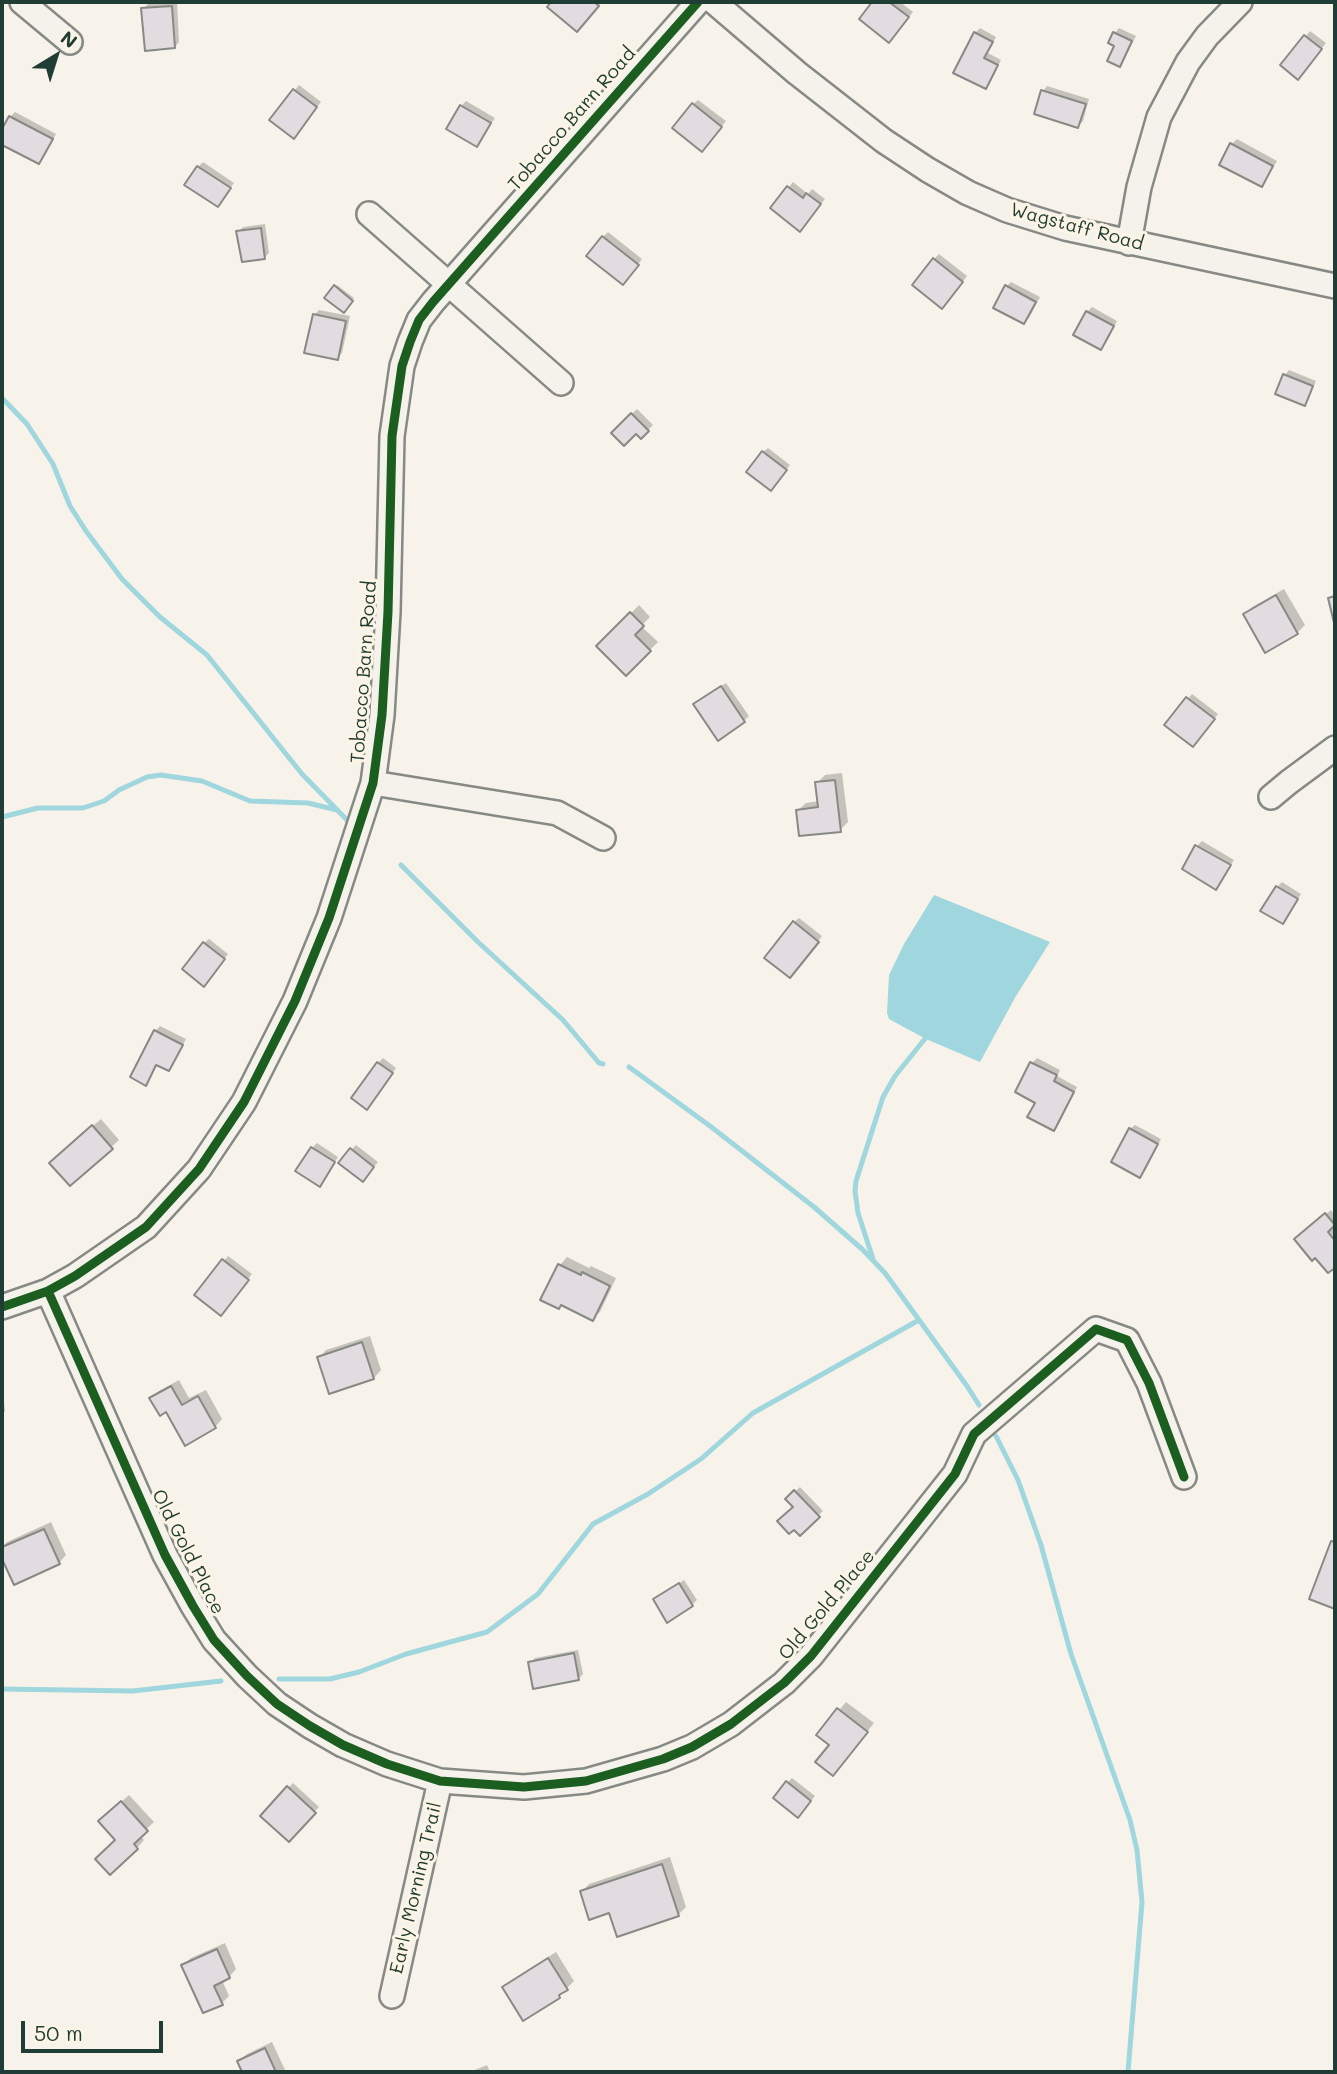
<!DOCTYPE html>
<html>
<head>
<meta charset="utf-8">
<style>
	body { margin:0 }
	#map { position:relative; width:1337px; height:2074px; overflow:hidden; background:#f7f3ea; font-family:Mali,sans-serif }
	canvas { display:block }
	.frame { position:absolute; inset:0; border:4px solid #1f3d34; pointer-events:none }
	.north { position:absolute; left:21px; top:21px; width:70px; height:70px; -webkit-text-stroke:5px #fcf5e5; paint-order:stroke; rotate:38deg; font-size:19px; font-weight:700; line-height:28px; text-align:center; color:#1f3d34 }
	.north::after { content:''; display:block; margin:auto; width:24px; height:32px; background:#1f3d34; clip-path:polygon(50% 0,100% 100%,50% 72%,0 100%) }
	.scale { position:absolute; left:21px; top:2021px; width:142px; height:32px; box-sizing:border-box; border:4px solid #1f3d34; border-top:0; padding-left:9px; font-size:21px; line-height:24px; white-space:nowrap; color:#1f3d34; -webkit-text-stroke:5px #fcf5e5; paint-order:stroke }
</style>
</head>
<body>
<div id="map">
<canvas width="1337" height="2074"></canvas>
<div class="frame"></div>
<div class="north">N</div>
<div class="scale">50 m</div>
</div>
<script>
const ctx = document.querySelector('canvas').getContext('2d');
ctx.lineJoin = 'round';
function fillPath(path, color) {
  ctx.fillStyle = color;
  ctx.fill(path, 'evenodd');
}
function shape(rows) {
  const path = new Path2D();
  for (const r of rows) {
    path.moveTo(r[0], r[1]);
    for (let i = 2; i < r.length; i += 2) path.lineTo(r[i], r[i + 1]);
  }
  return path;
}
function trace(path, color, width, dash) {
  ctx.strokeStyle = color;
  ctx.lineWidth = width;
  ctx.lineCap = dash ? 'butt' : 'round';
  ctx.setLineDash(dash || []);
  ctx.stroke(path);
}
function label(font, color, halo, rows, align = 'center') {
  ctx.font = font + ' Mali,sans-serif';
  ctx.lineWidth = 6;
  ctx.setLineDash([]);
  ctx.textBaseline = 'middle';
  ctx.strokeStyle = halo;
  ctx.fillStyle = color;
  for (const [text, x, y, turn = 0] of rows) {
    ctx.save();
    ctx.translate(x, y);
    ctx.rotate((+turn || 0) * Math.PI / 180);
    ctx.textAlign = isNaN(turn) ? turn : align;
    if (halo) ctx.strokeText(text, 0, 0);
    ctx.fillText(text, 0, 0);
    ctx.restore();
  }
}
fillPath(shape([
	[934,895,1050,942,1016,996,980,1062,926,1039,889,1019,887,1013,889,975,904,944]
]), '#a0d6dd');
fillPath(shape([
	[177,2,179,42,175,47,143,9,148,4],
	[554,2,602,2,582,25,549,7],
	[875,2,900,2,913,12,893,36,861,19],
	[980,28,996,37,988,53,1001,60,990,82,985,87,975,33],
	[1119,28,1136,36,1124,60,1119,64,1115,33],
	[1310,31,1326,43,1303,73,1282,65],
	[299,85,321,102,298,132,272,120],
	[1047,86,1089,99,1083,121,1078,126,1043,91],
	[698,100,726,121,707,145,693,104],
	[466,101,495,118,477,145,461,106],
	[15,112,56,134,44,157,39,162,2,143,2,133,10,117],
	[1237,139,1277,161,1266,180,1262,185,1232,144],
	[203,162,234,183,218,205,198,167],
	[793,182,808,194,812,189,825,199,804,225,772,208],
	[265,224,269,253,265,257,238,232,243,227],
	[608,232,642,259,628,278,603,237],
	[939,254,967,276,947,302,934,259],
	[1011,282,1040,297,1029,318,1024,322,1007,286],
	[337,285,354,298,344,311,327,298],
	[1092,307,1117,321,1106,343,1101,347,1087,312],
	[319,310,350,316,342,353,337,358,314,315],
	[1289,370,1316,381,1309,399,1305,404,1285,375],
	[637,409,653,425,641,437,636,432,613,433],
	[768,448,790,465,775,484,763,452],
	[1284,589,1305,625,1297,633,1245,615,1252,607],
	[639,605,650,617,641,626,658,642,626,674,599,646],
	[726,683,749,716,744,721,700,700],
	[1192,694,1218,714,1197,740,1167,725],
	[842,773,848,822,840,830,798,810,806,803,819,801,817,783,825,775],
	[1202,841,1234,860,1216,888,1197,846],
	[1282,882,1301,894,1287,917,1277,887],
	[799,918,822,936,795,971,794,922],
	[209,939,228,954,208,980,204,943],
	[160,1026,186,1039,173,1064,169,1069,158,1063,150,1079,145,1084,155,1031],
	[383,1058,396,1068,372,1103,378,1063],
	[1037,1058,1060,1070,1057,1076,1077,1087,1059,1124,1054,1128,1037,1102,1017,1091,1032,1063],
	[101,1119,119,1140,71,1184,59,1155],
	[1135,1125,1161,1139,1145,1171,1140,1175,1130,1129],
	[317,1143,338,1157,324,1180,312,1148],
	[356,1145,378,1162,367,1175,351,1150],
	[1331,1210,1335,1215,1335,1223,1332,1227,1335,1231,1335,1265,1329,1271,1301,1235],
	[228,1256,252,1274,225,1309,197,1295],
	[567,1257,589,1268,591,1266,616,1278,600,1312,592,1319,560,1265],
	[370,1336,381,1370,374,1378,319,1358,326,1350],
	[179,1380,189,1398,206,1390,222,1419,215,1427,167,1410,151,1398,159,1391],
	[2,1385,5,1411,2,1415],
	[800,1487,823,1511,800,1533,795,1507,787,1499],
	[51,1522,66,1555,59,1563,15,1583,2,1554,2,1548,7,1542],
	[684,1580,697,1600,692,1605,655,1599],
	[578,1650,583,1674,578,1679,530,1663,535,1658],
	[846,1702,874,1723,840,1766,831,1745,818,1735],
	[792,1778,815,1796,803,1811,787,1783],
	[293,1783,319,1807,288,1840,262,1816],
	[129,1795,154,1822,140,1835,144,1840,137,1848,117,1840,108,1814],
	[670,1857,686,1907,678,1915,582,1891,589,1884],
	[225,1943,236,1969,229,1977,222,1980,229,1996,222,2003,183,1965,191,1958],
	[556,1952,574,1981,559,1996,504,1987,512,1980],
	[272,2042,286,2072,244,2072,239,2061,247,2054],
	[487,2065,490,2072,470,2072]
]), '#0003');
trace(shape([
	[2,398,27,424,53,464,70,506,86,531,122,579,160,617,207,655,302,774,348,821],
	[2,817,38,808,83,808,104,801,119,790,147,777,161,775,202,781,250,801,308,803,337,810],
	[401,865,478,942,563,1020,599,1063,603,1064],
	[629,1067,710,1126,814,1207,862,1249,885,1273,967,1386,979,1405],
	[873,1259,858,1213,855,1191,856,1181,883,1097,895,1076,928,1035],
	[996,1436,1018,1480,1041,1545,1071,1654,1130,1820,1137,1850,1142,1902,1128,2072],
	[279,1679,330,1679,359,1672,406,1654,487,1632,538,1594,593,1524,648,1494,701,1459,753,1413,919,1320],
	[2,1689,133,1691,221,1681]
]), '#a0d6dd', 5);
const building = shape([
	[551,2,594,2,599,6,577,32,547,7,551,2],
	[872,2,889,2,909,17,889,43,859,19,872,2],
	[172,6,175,48,145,51,141,8,172,6],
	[974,32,993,42,984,58,998,65,986,89,953,73,974,32],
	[1113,32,1132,41,1120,67,1107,61,1114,46,1108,43,1113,32],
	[1304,35,1322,49,1298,80,1280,65,1304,35],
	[293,89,317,107,294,139,269,120,293,89],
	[1041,90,1086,104,1078,128,1034,114,1041,90],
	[692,103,722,127,702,152,672,128,692,103],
	[460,105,491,123,477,147,446,129,460,105],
	[9,116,53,139,39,164,2,145,2,129,9,116],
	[1230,143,1273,166,1262,187,1219,165,1230,143],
	[197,166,231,188,218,207,184,185,197,166],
	[787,186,803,198,806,193,821,204,800,232,770,208,787,186],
	[261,228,265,259,242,262,236,231,261,228],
	[602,236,639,265,623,285,586,256,602,236],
	[933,258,963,282,942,309,912,285,933,258],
	[334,285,353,301,344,313,324,298,334,285],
	[1005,285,1036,302,1024,324,993,308,1005,285],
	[1086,311,1114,326,1101,350,1073,335,1086,311],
	[313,314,346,321,338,360,304,353,313,314],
	[1283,374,1313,386,1305,406,1275,394,1283,374],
	[631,413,649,431,641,439,636,434,624,446,611,433,631,413],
	[762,451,787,470,771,491,746,472,762,451],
	[1276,595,1298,634,1265,653,1243,614,1276,595],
	[1335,596,1335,627,1328,598,1335,596],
	[630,612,644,626,635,635,651,651,626,676,596,646,630,612],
	[721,686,745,722,718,741,693,704,721,686],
	[1186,697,1215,719,1193,747,1164,725,1186,697],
	[835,780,841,832,799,836,796,810,818,807,815,782,835,780],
	[1195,845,1231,865,1216,890,1182,869,1195,845],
	[1276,886,1298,899,1283,924,1260,911,1276,886],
	[793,921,819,942,790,978,764,958,793,921],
	[203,942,225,959,204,987,182,969,203,942],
	[154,1030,183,1045,169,1071,156,1065,146,1086,130,1077,154,1030],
	[377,1062,393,1073,367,1110,351,1098,377,1062],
	[1030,1062,1057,1075,1054,1081,1074,1092,1054,1131,1027,1117,1035,1103,1015,1092,1030,1062],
	[92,1125,113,1149,70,1186,49,1163,92,1125],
	[1129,1128,1158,1144,1140,1178,1111,1162,1129,1128],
	[311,1147,335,1162,320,1187,295,1171,311,1147],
	[350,1148,374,1167,363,1182,338,1163,350,1148],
	[1325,1213,1335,1225,1328,1232,1335,1241,1335,1268,1328,1273,1315,1258,1312,1261,1294,1239,1325,1213],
	[222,1259,249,1280,221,1316,194,1295,222,1259],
	[558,1264,581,1275,582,1272,610,1286,593,1321,561,1305,559,1309,540,1300,558,1264],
	[362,1342,374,1379,329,1394,317,1357,362,1342],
	[171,1386,182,1405,198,1396,216,1428,185,1446,166,1412,160,1416,149,1398,171,1386],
	[794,1490,820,1517,800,1536,794,1530,789,1534,777,1521,793,1507,785,1499,794,1490],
	[44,1529,60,1564,14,1585,2,1559,2,1547,44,1529],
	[1331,1541,1335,1542,1335,1609,1309,1599,1331,1541],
	[679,1583,693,1606,667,1623,653,1599,679,1583],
	[574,1653,579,1680,533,1689,528,1662,574,1653],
	[837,1708,868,1732,833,1776,815,1762,829,1745,816,1735,837,1708],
	[786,1781,811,1801,798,1818,773,1798,786,1781],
	[287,1786,316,1813,289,1842,260,1816,287,1786],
	[121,1801,148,1831,134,1844,138,1849,110,1875,95,1859,115,1840,98,1821,121,1801],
	[662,1864,679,1916,617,1937,609,1913,589,1920,580,1891,662,1864],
	[217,1949,230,1978,214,1986,223,2005,203,2013,181,1965,217,1949],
	[548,1958,568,1990,559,1995,560,1998,523,2021,502,1987,548,1958],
	[265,2048,276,2072,242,2072,237,2061,265,2048]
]);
fillPath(building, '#e2dbe0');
trace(building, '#868984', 2);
const minor = shape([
	[22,2,70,42],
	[714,2,797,73,884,141,928,170,968,193,1007,210,1065,228,1335,286],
	[369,214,561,383],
	[1129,243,1139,187,1159,117,1188,62,1207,36,1240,2],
	[373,783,557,813,603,838],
	[1271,797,1289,782,1335,748],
	[48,1291,165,1555,193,1606,214,1640,247,1676,277,1704,310,1726,343,1745,387,1764,440,1781,524,1787,586,1781,663,1759,692,1747,731,1724,784,1683,811,1656,955,1474,974,1434,1096,1329,1127,1340,1149,1383,1184,1477],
	[2,1307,48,1291,75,1276,146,1227,199,1169,244,1102,295,1001,329,918,373,783,382,715,388,612,392,436,402,366,410,342,419,320,433,302,698,2],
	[392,1996,440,1781]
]);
trace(minor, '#868984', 28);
trace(minor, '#f5f2ec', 23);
trace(shape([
	[48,1291,165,1555,193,1606,214,1640,247,1676,277,1704,310,1726,343,1745,387,1764,440,1781,524,1787,586,1781,663,1759,692,1747,731,1724,784,1683,811,1656,955,1474,974,1434,1096,1329,1127,1340,1149,1383,1184,1477],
	[2,1307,48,1291,75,1276,146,1227,199,1169,244,1102,295,1001,329,918,373,783,382,715,388,612,392,436,402,366,410,342,419,320,433,302,698,2]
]), '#1b5e20', 9);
label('19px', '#1f3d34', '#fcf5e5', [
	["Tobacco Barn Road",572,119,-49],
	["Wagstaff Road",1077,227,15],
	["Tobacco Barn Road",364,672,-86],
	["Old Gold Place",188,1552,63],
	["Old Gold Place",827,1605,-50],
	["Early Morning Trail",416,1888,-77]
]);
</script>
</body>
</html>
